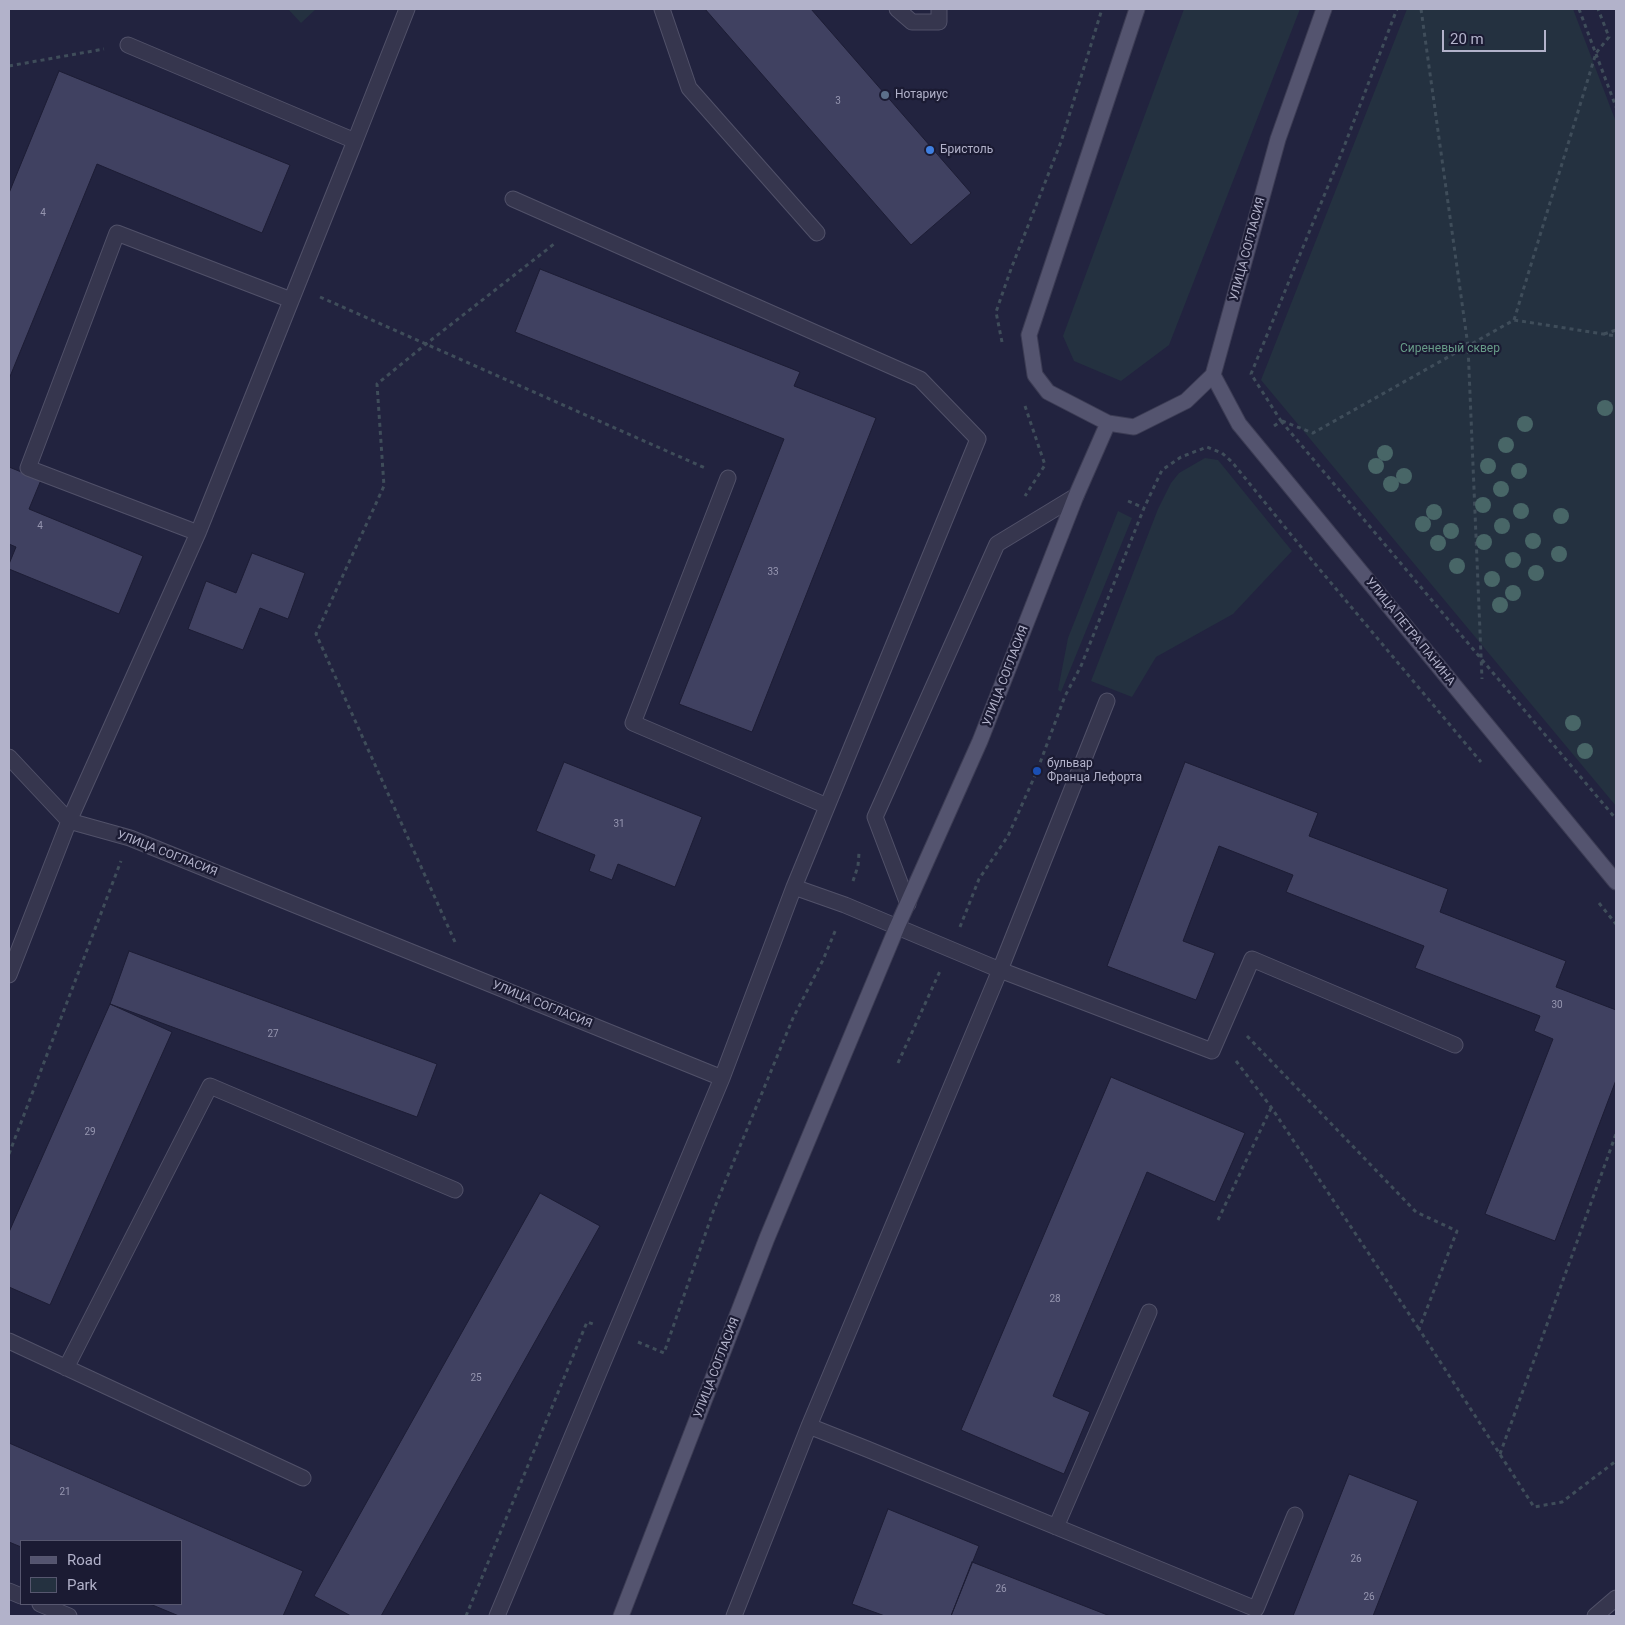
<!DOCTYPE html>
<html>
<head>
<meta charset="utf-8">
<style>
	body { margin:0 }
	#map { position:relative; width:1625px; height:1625px; overflow:hidden; background:#22233f; font-family:Roboto,sans-serif }
	canvas { display:block }
	.frame { position:absolute; inset:0; border:10px solid #b2b2ca; pointer-events:none }
	.legend { position:absolute; left:20px; top:1540px; width:162px; height:65px; box-sizing:border-box; background:#1b1b33; border:1px solid #57576f; margin:0; padding:6px 9px; list-style:none; font-size:15px; color:#b2b2ca }
	.legend li { display:flex; align-items:center; gap:10px; height:25px }
	.legend b { width:25px; border:1px solid #57576f }
	.scale { position:absolute; left:1442px; top:30px; width:104px; height:22px; box-sizing:border-box; border:2px solid #b2b2ca; border-top:0; padding-left:6px; font-size:15px; line-height:18px; white-space:nowrap; color:#b2b2ca; -webkit-text-stroke:4px #1b1b33; paint-order:stroke }
</style>
</head>
<body>
<div id="map">
<canvas width="1625" height="1625"></canvas>
<div class="frame"></div>
<ul class="legend">
<li><b style="height:6px;background:#54546f"></b>Road</li>
<li><b style="height:14px;background:#243140"></b>Park</li>
</ul>
<div class="scale">20 m</div>
</div>
<script>
const ctx = document.querySelector('canvas').getContext('2d');
ctx.lineJoin = 'round';
function fillPath(path, color) {
  ctx.fillStyle = color;
  ctx.fill(path, 'evenodd');
}
function shape(rows) {
  const path = new Path2D();
  for (const r of rows) {
    path.moveTo(r[0], r[1]);
    for (let i = 2; i < r.length; i += 2) path.lineTo(r[i], r[i + 1]);
  }
  return path;
}
function trace(path, color, width, dash) {
  ctx.strokeStyle = color;
  ctx.lineWidth = width;
  ctx.lineCap = dash ? 'butt' : 'round';
  ctx.setLineDash(dash || []);
  ctx.stroke(path);
}
function label(font, color, halo, rows, align = 'center') {
  ctx.font = font + ' Roboto,sans-serif';
  ctx.lineWidth = 4.5;
  ctx.setLineDash([]);
  ctx.textBaseline = 'middle';
  ctx.strokeStyle = halo;
  ctx.fillStyle = color;
  for (const [text, x, y, turn = 0] of rows) {
    ctx.save();
    ctx.translate(x, y);
    ctx.rotate((+turn || 0) * Math.PI / 180);
    ctx.textAlign = isNaN(turn) ? turn : align;
    if (halo) ctx.strokeText(text, 0, 0);
    ctx.fillText(text, 0, 0);
    ctx.restore();
  }
}
fillPath(shape([
	[288,9,316,9,301,23],
	[1184,9,1300,9,1169,345,1121,381,1074,361,1063,336],
	[1407,9,1573,9,1616,122,1616,806,1261,380],
	[1205,458,1218,460,1292,551,1233,614,1156,657,1132,697,1091,681,1158,509,1171,483,1179,473],
	[1118,511,1132,518,1061,692,1058,690,1068,638]
]), '#243140');
const building = shape([
	[705,9,811,9,971,193,911,245,705,9],
	[59,71,290,165,262,233,97,164,9,379,9,193,59,71],
	[540,269,800,372,794,386,876,418,752,732,679,704,784,439,515,332,540,269],
	[9,467,41,480,29,509,143,556,119,614,9,569,9,564,16,547,9,544,9,467],
	[252,553,305,573,288,619,260,608,243,650,188,629,206,581,236,593,252,553],
	[564,762,702,817,675,887,618,864,612,880,589,871,595,855,536,831,564,762],
	[1185,762,1318,813,1309,836,1448,889,1440,912,1566,961,1556,987,1616,1010,1616,1080,1555,1241,1485,1214,1553,1039,1534,1031,1540,1016,1415,968,1424,946,1286,892,1293,875,1219,846,1183,941,1215,953,1196,1000,1107,966,1185,762],
	[129,951,437,1064,417,1117,110,1004,129,951],
	[110,1004,172,1032,50,1305,9,1287,9,1232,110,1004],
	[1111,1077,1245,1133,1215,1202,1147,1172,1053,1396,1090,1412,1064,1474,961,1430,1111,1077],
	[540,1193,600,1226,381,1616,351,1616,314,1596,540,1193],
	[9,1443,303,1571,283,1616,179,1616,150,1604,181,1604,181,1541,21,1541,21,1547,9,1542,9,1443],
	[1349,1474,1418,1501,1373,1616,1293,1616,1349,1474],
	[888,1509,979,1546,951,1616,885,1616,852,1604,888,1509],
	[972,1562,1110,1616,951,1616,972,1562]
]);
fillPath(building, '#404161');
trace(building, '#1d1d35', 1);
const minor = shape([
	[662,9,689,88,817,233],
	[897,9,912,22,939,22,939,9],
	[355,141,407,9],
	[728,478,633,723,827,806],
	[198,533,28,468,117,233,291,300],
	[1107,701,1000,970,1212,1051,1252,959,1455,1045],
	[9,757,69,821],
	[69,821,130,838,722,1078],
	[908,904,875,817,997,544,1076,496],
	[9,975,69,821,198,533,355,141,128,45],
	[9,1341,303,1478],
	[66,1368,210,1086,455,1190],
	[809,1426,867,1449,1256,1609,1295,1515],
	[1056,1527,1149,1312],
	[9,1591,21,1596],
	[40,1604,69,1616],
	[497,1616,722,1078,794,887,978,439,920,379,513,199],
	[734,1616,809,1426,1000,970,845,905,794,887],
	[1595,1616,1616,1598]
]);
const major = shape([
	[1137,9,1029,335,1035,375,1048,392,1108,423,1134,427,1186,401,1213,375,1278,139,1324,9],
	[1213,375,1239,424,1616,882],
	[621,1616,767,1238,897,927,980,741,1076,496,1108,423]
]);
trace(minor, '#515169', 17);
trace(major, '#3c3c54', 17);
trace(shape([
	[1421,9,1468,346,1482,679],
	[1579,9,1616,107],
	[9,66,104,49],
	[320,297,705,468],
	[1514,320,1596,53,1609,37,1598,9],
	[1604,334,1616,330],
	[1002,342,996,312,1011,269,1061,142,1102,9],
	[1025,406,1045,465,1025,496],
	[1281,421,1616,819],
	[1282,421,1313,433,1514,320,1616,336],
	[1274,426,1281,421,1251,374,1342,152,1397,9],
	[1128,501,1144,508],
	[853,881,858,866,859,853],
	[1599,903,1616,924],
	[960,927,979,879,1008,836,1037,771,1065,696,1081,666,1144,508,1162,470,1181,457,1207,447,1222,453,1232,462,1306,553,1481,762],
	[455,942,316,634,384,486,377,384,426,344,554,244],
	[1247,1036,1416,1212,1457,1231,1419,1329,1534,1507,1562,1502,1616,1461],
	[1236,1061,1271,1107,1419,1329],
	[898,1063,940,971],
	[9,1154,121,861],
	[1218,1220,1271,1108],
	[638,1342,664,1353,714,1209,793,1018,823,960,836,929],
	[1500,1454,1616,1134],
	[466,1616,587,1322,593,1324]
]), '#3f4d5a', 3, [4, 4]);
trace(minor, '#36364e', 15);
trace(major, '#54546f', 15);
ctx.fillStyle = '#486667';
for (const [x, y] of [
	[1605,408],
	[1525,424],
	[1506,445],
	[1385,453],
	[1376,466],
	[1488,466],
	[1519,471],
	[1404,476],
	[1391,484],
	[1501,489],
	[1483,505],
	[1521,511],
	[1434,512],
	[1561,516],
	[1423,524],
	[1502,526],
	[1451,531],
	[1533,541],
	[1484,542],
	[1438,543],
	[1559,554],
	[1513,560],
	[1457,566],
	[1536,573],
	[1492,579],
	[1513,593],
	[1500,605],
	[1573,723],
	[1585,751]
]) {
  ctx.beginPath();
  ctx.arc(x, y, 8, 0, 2 * Math.PI);
  ctx.fill();
}
for (const [x, y, r, color] of [
	[885,95,5,"#5c6f8a"],
	[930,150,5,"#3f7fe0"],
	[1037,771,5,"#1a4fb4"]
]) {
  const dot = new Path2D();
  dot.arc(x, y, r, 0, 2 * Math.PI);
  ctx.fillStyle = color;
  ctx.fill(dot);
  trace(dot, '#1b1b33', 2);
}
label('10px', '#9696b0', null, [
	["3",838,101],
	["4",43,213],
	["4",40,526],
	["33",773,572],
	["31",619,824],
	["30",1557,1005],
	["27",273,1034],
	["29",90,1132],
	["28",1055,1299],
	["25",476,1378],
	["21",65,1492],
	["26",1356,1559],
	["26",1001,1589],
	["26",1369,1597]
]);
label('12px', '#b2b2ca', '#1b1b33', [
	["Нотариус",895,95],
	["Бристоль",940,150],
	["бульвар",1047,764],
	["Франца Лефорта",1047,778]
], 'left');
label('12px', '#b2b2ca', '#1b1b33', [
	["УЛИЦА СОГЛАСИЯ",1248,249,-75],
	["УЛИЦА ПЕТРА ПАНИНА",1410,632,51],
	["УЛИЦА СОГЛАСИЯ",1006,676,-69],
	["УЛИЦА СОГЛАСИЯ",167,854,21],
	["УЛИЦА СОГЛАСИЯ",542,1005,22],
	["УЛИЦА СОГЛАСИЯ",717,1368,-69]
]);
label('12px', '#679c88', '#1b1b33', [
	["Сиреневый сквер",1450,349]
]);
</script>
</body>
</html>
